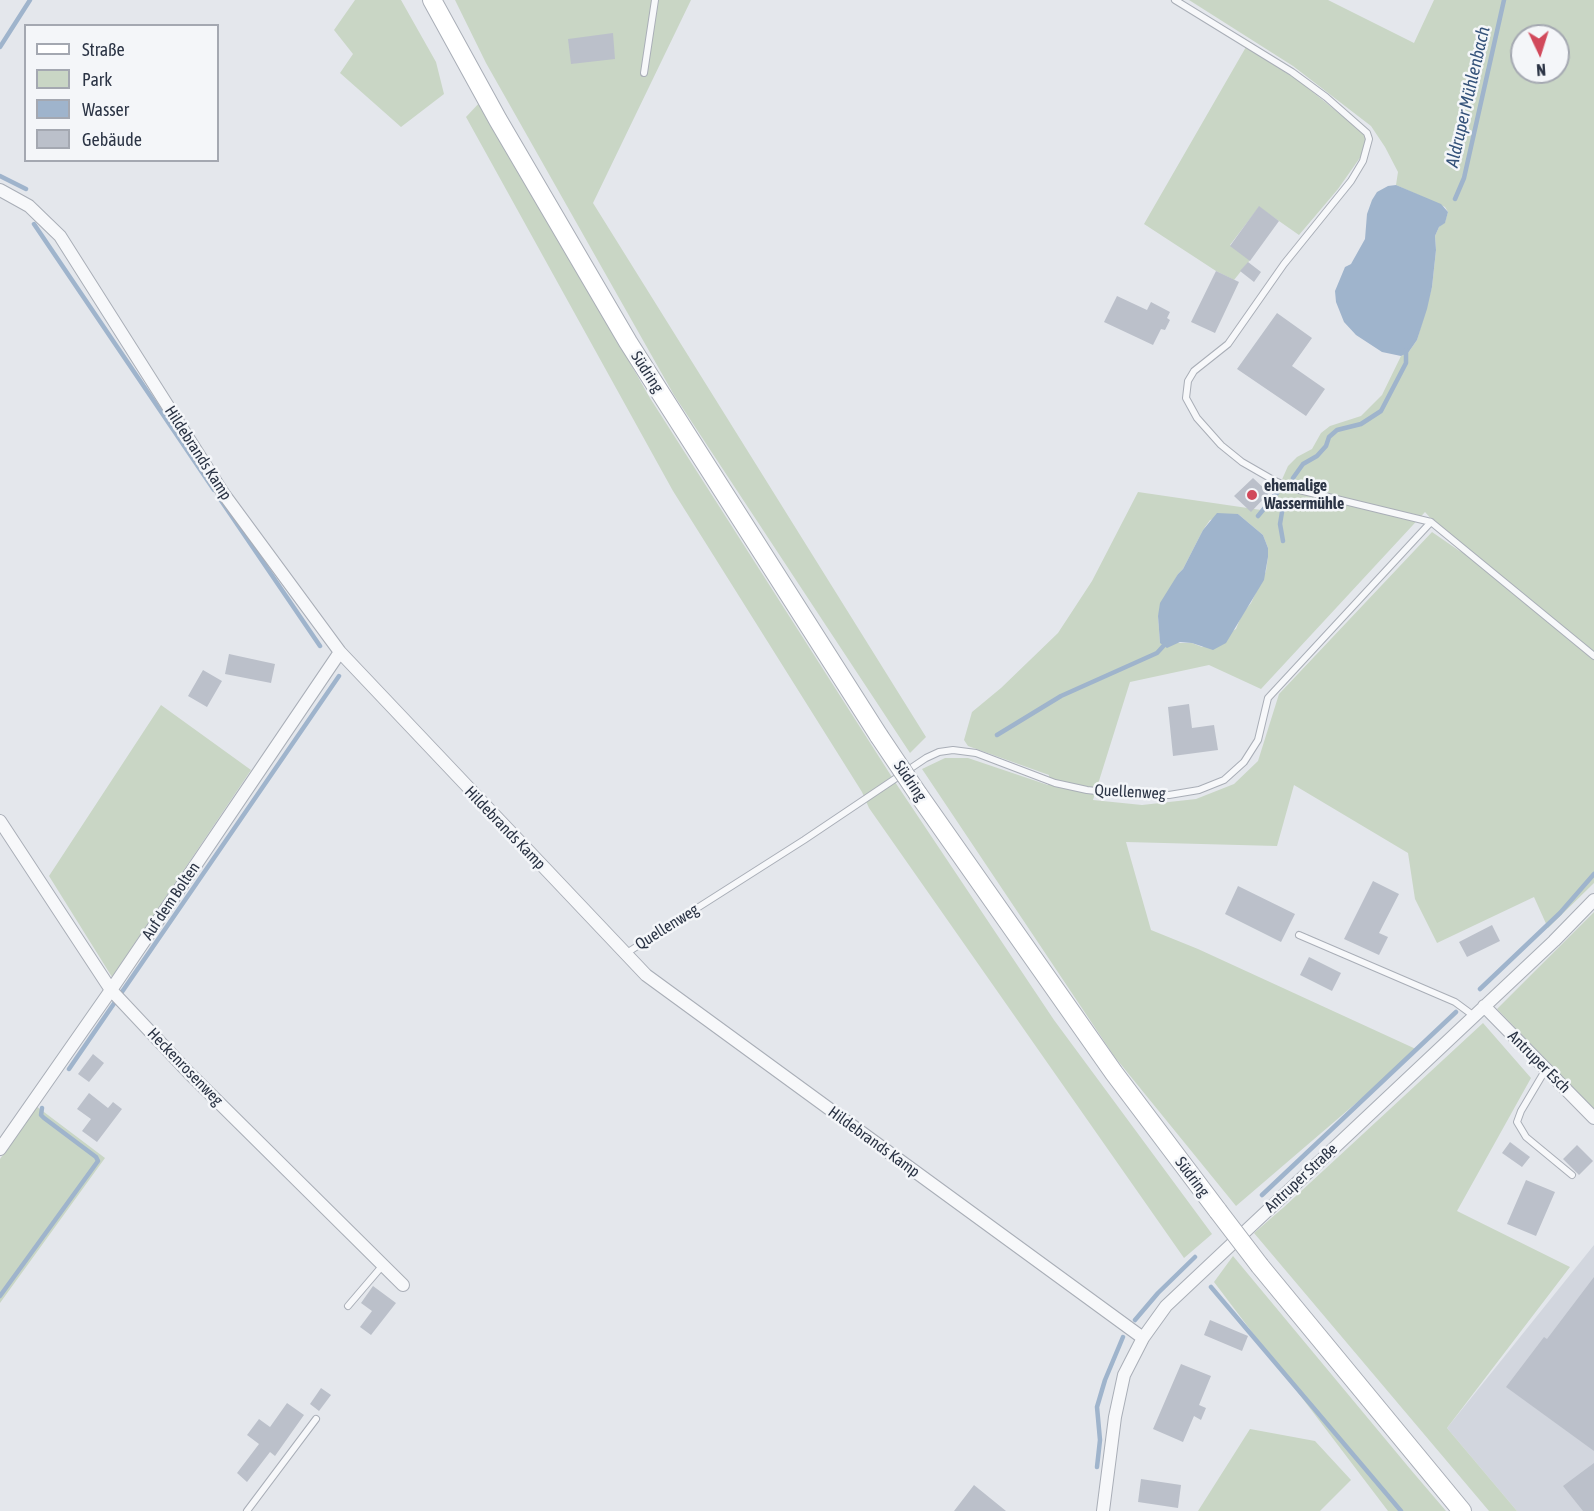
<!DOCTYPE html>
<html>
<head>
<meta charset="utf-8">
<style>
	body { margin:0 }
	#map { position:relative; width:1594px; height:1511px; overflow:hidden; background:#e4e7ec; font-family:"Asap Condensed",sans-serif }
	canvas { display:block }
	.legend { position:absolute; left:24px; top:24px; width:195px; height:138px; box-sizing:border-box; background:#f4f6f9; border:2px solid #a4a8b1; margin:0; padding:8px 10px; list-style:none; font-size:18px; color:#2b3445 }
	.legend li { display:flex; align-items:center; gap:12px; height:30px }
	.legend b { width:30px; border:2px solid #a4a8b1 }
	.north { position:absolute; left:1510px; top:24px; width:60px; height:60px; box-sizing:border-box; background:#f4f6f9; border:2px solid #a4a8b1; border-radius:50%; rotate:176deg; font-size:16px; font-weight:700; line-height:24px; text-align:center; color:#2b3445 }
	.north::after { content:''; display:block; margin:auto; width:21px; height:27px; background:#d1495b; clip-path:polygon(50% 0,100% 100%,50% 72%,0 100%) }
</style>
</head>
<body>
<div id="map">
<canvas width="1594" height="1511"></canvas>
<ul class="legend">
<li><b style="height:8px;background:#fff"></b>Straße</li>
<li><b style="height:16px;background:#c9d6c5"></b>Park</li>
<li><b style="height:16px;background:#9fb4cc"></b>Wasser</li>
<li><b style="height:16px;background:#bbc0ca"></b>Gebäude</li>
</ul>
<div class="north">N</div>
</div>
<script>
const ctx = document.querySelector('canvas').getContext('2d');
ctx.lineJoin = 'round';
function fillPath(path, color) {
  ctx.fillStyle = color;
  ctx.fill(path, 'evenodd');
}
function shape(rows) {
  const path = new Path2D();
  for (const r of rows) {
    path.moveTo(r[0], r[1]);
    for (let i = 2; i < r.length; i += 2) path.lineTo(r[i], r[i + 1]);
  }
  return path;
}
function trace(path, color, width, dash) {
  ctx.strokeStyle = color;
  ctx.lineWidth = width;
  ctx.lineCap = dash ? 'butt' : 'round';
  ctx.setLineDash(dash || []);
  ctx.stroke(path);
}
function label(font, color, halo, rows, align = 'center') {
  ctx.font = font + ' "Asap Condensed",sans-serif';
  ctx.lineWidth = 5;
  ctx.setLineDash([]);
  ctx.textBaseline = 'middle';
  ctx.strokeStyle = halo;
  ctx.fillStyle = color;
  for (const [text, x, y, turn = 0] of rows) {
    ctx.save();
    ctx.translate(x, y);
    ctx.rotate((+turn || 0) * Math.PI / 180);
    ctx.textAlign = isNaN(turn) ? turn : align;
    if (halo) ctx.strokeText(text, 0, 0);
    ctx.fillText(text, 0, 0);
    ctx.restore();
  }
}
fillPath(shape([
	[1594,1245,1594,1511,1517,1511,1447,1428]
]), '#d2d6de');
fillPath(shape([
	[355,0,401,0,436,62,444,94,401,127,340,73,353,54,334,30],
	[455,0,691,0,593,203,926,737,910,753,674,395,486,63],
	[1189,0,1328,0,1414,43,1434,0,1594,0,1594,883,1548,928,1534,897,1437,943,1415,899,1408,853,1294,785,1277,846,1126,842,1151,930,1198,949,1418,1050,1236,1206,1114,1056,922,769,945,758,968,758,1048,785,1049,775,968,746,964,740,972,712,1001,688,1058,633,1092,581,1138,492,1268,511,1288,466,1297,457,1312,449,1321,433,1330,426,1361,416,1382,395,1401,356,1408,353,1417,340,1432,287,1436,250,1435,236,1439,227,1445,222,1448,212,1445,207,1396,185,1398,172,1385,147,1371,126,1293,66],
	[1522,36,1558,36,1558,72,1522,72],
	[1425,512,1461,552,1432,532,1279,694,1258,761,1234,784,1196,799,1142,805,1093,800,1130,682,1209,665,1261,689],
	[1238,514,1263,535,1268,548,1268,557,1266,571,1251,603,1242,614,1236,629,1202,647,1192,643,1160,643,1158,616,1178,574,1183,569,1203,530,1210,520],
	[1246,47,1299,81,1371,139,1371,142,1338,189,1299,235,1259,207,1230,245,1250,260,1234,280,1216,271,1144,224],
	[481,101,650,398,897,785,1054,1020,1212,1234,1184,1258,869,808,862,792,673,491,466,117],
	[161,705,251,770,112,977,49,876],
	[1594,912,1594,1109,1497,1009],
	[1483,1023,1531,1078,1457,1211,1570,1267,1447,1428,1517,1511,1489,1511,1254,1233,1284,1207],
	[36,1106,105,1158,0,1303,0,1159],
	[1233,1256,1411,1470,1446,1511,1388,1511,1214,1282],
	[1250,1429,1315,1441,1351,1480,1320,1511,1198,1511]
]), '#c9d6c5');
fillPath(shape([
	[1396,185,1441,204,1448,212,1445,223,1439,227,1435,236,1436,250,1432,287,1427,309,1417,340,1408,353,1401,356,1382,352,1356,335,1344,322,1336,302,1335,291,1345,267,1351,264,1365,239,1367,214,1372,200,1377,192,1388,186],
	[1217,513,1238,514,1263,535,1268,548,1268,557,1264,580,1226,643,1213,650,1192,643,1180,642,1167,648,1160,643,1158,616,1160,603,1178,574,1183,569,1203,530]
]), '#9fb4cc');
trace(shape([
	[0,47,30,0],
	[0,176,26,189],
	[1455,199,1464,178,1504,0],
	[34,224,214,490],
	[1293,478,1303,464,1317,456,1326,446,1329,437,1337,430,1361,424,1381,411,1406,363,1406,350],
	[1274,496,1283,506,1280,524,1283,541],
	[220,499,320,646],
	[1258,516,1277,493],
	[997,735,1061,696,1157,653,1167,642],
	[1480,989,1560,913,1594,874],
	[69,1069,339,676],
	[1262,1195,1456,1012],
	[1211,1287,1401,1511],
	[0,1296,98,1161,96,1157,44,1118,41,1115,42,1108],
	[1135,1320,1158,1293,1195,1257],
	[1097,1467,1100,1440,1097,1407,1105,1380,1123,1337]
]), '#9fb4cc', 4.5);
fillPath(shape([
	[613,33,615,59,571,64,568,39],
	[1259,206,1279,221,1250,261,1230,246],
	[1248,262,1261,272,1254,282,1240,271],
	[1216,271,1239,282,1215,333,1191,322],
	[1117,296,1147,310,1151,302,1170,312,1167,318,1170,320,1165,330,1161,329,1153,345,1104,322],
	[1277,313,1312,338,1292,366,1325,389,1306,416,1237,369],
	[1253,478,1269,493,1251,512,1234,496],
	[229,654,275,664,271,683,225,674],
	[203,670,222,681,207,707,188,696],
	[1189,704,1192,728,1214,725,1218,750,1173,756,1168,707],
	[1373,881,1399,894,1379,933,1388,937,1379,955,1344,939],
	[1238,886,1295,914,1281,942,1225,914],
	[1492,925,1500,941,1467,957,1459,942],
	[1309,957,1341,973,1332,991,1300,975],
	[93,1054,104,1063,89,1082,78,1074],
	[89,1093,108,1108,113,1102,122,1109,97,1142,82,1131,91,1119,77,1109],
	[1510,1142,1530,1157,1522,1167,1502,1153],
	[1577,1145,1593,1161,1579,1175,1563,1159],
	[1526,1180,1555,1192,1536,1236,1507,1224],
	[1594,1277,1594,1451,1506,1387,1544,1337,1547,1339],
	[373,1286,396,1303,371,1335,360,1327,372,1311,361,1303],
	[1210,1320,1248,1336,1242,1351,1204,1335],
	[1181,1364,1211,1376,1199,1405,1206,1408,1201,1420,1194,1416,1183,1442,1153,1429],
	[321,1388,331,1395,319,1411,310,1404],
	[287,1403,304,1415,275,1456,270,1452,247,1482,237,1473,259,1444,247,1435,259,1419,270,1427],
	[1594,1463,1594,1511,1583,1511,1563,1486],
	[1141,1479,1181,1485,1178,1508,1138,1502],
	[974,1485,1006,1511,954,1511]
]), '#bbc0ca');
const service = shape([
	[1175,0,1292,72,1326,97,1367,133,1369,139,1363,161,1351,181,1284,264,1228,344,1194,371,1188,381,1186,398,1197,418,1221,445,1242,462,1275,481,1291,488,1431,522],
	[644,73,655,0],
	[1299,935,1455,1002,1474,1016],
	[625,954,804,840,926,758,939,752,953,750,976,753,1055,783,1087,790,1133,795,1169,795,1199,790,1224,780,1244,762,1258,740,1268,698,1431,522,1594,656],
	[1546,1069,1521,1111,1517,1122,1526,1137,1572,1175],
	[348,1306,383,1265],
	[247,1511,316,1419]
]);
const minor = shape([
	[0,190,29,206,60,236,223,493,340,652,646,975,1143,1338],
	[0,821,111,990,189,1073,403,1285],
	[1484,1006,1594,1118],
	[0,1149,111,990,340,652],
	[1103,1511,1115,1417,1124,1375,1143,1338,1166,1306,1554,941,1594,900]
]);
const secondary = shape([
	[432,0,498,120,628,342,879,736],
	[918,794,1114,1073,1218,1211],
	[1260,1266,1462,1511]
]);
trace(service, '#a9aeb7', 8);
trace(minor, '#a9aeb7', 14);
trace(secondary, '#a9aeb7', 20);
trace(service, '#f7f8fa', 6);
trace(minor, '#f7f8fa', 12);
trace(secondary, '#fff', 18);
const secondaryBridge = shape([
	[879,736,918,794],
	[1218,1211,1260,1266]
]);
trace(secondaryBridge, '#a9aeb7', 20, []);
trace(secondaryBridge, '#fff', 18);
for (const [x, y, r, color] of [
	[1252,495,6,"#d1495b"]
]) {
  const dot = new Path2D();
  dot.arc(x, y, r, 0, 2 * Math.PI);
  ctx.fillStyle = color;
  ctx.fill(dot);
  trace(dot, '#f4f6f9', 2);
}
label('16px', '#2b3445', '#f4f6f9', [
	["Südring",647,372,57],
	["Hildebrands Kamp",198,453,57],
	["Südring",910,781,56],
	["Quellenweg",1130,792,3],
	["Hildebrands Kamp",505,828,46],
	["Auf dem Bolten",171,901,-56],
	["Quellenweg",667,927,-32],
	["Antruper Esch",1539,1062,45],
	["Heckenrosenweg",185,1067,46],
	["Hildebrands Kamp",874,1142,36],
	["Südring",1192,1177,53],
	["Antruper Straße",1301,1178,-43]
]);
label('bold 16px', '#2b3445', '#f4f6f9', [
	["ehemalige",1264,486],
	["Wassermühle",1264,504]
], 'left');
label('italic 18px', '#34527a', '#f4f6f9', [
	["Aldruper Mühlenbach",1468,97,-77]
]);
</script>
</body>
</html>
